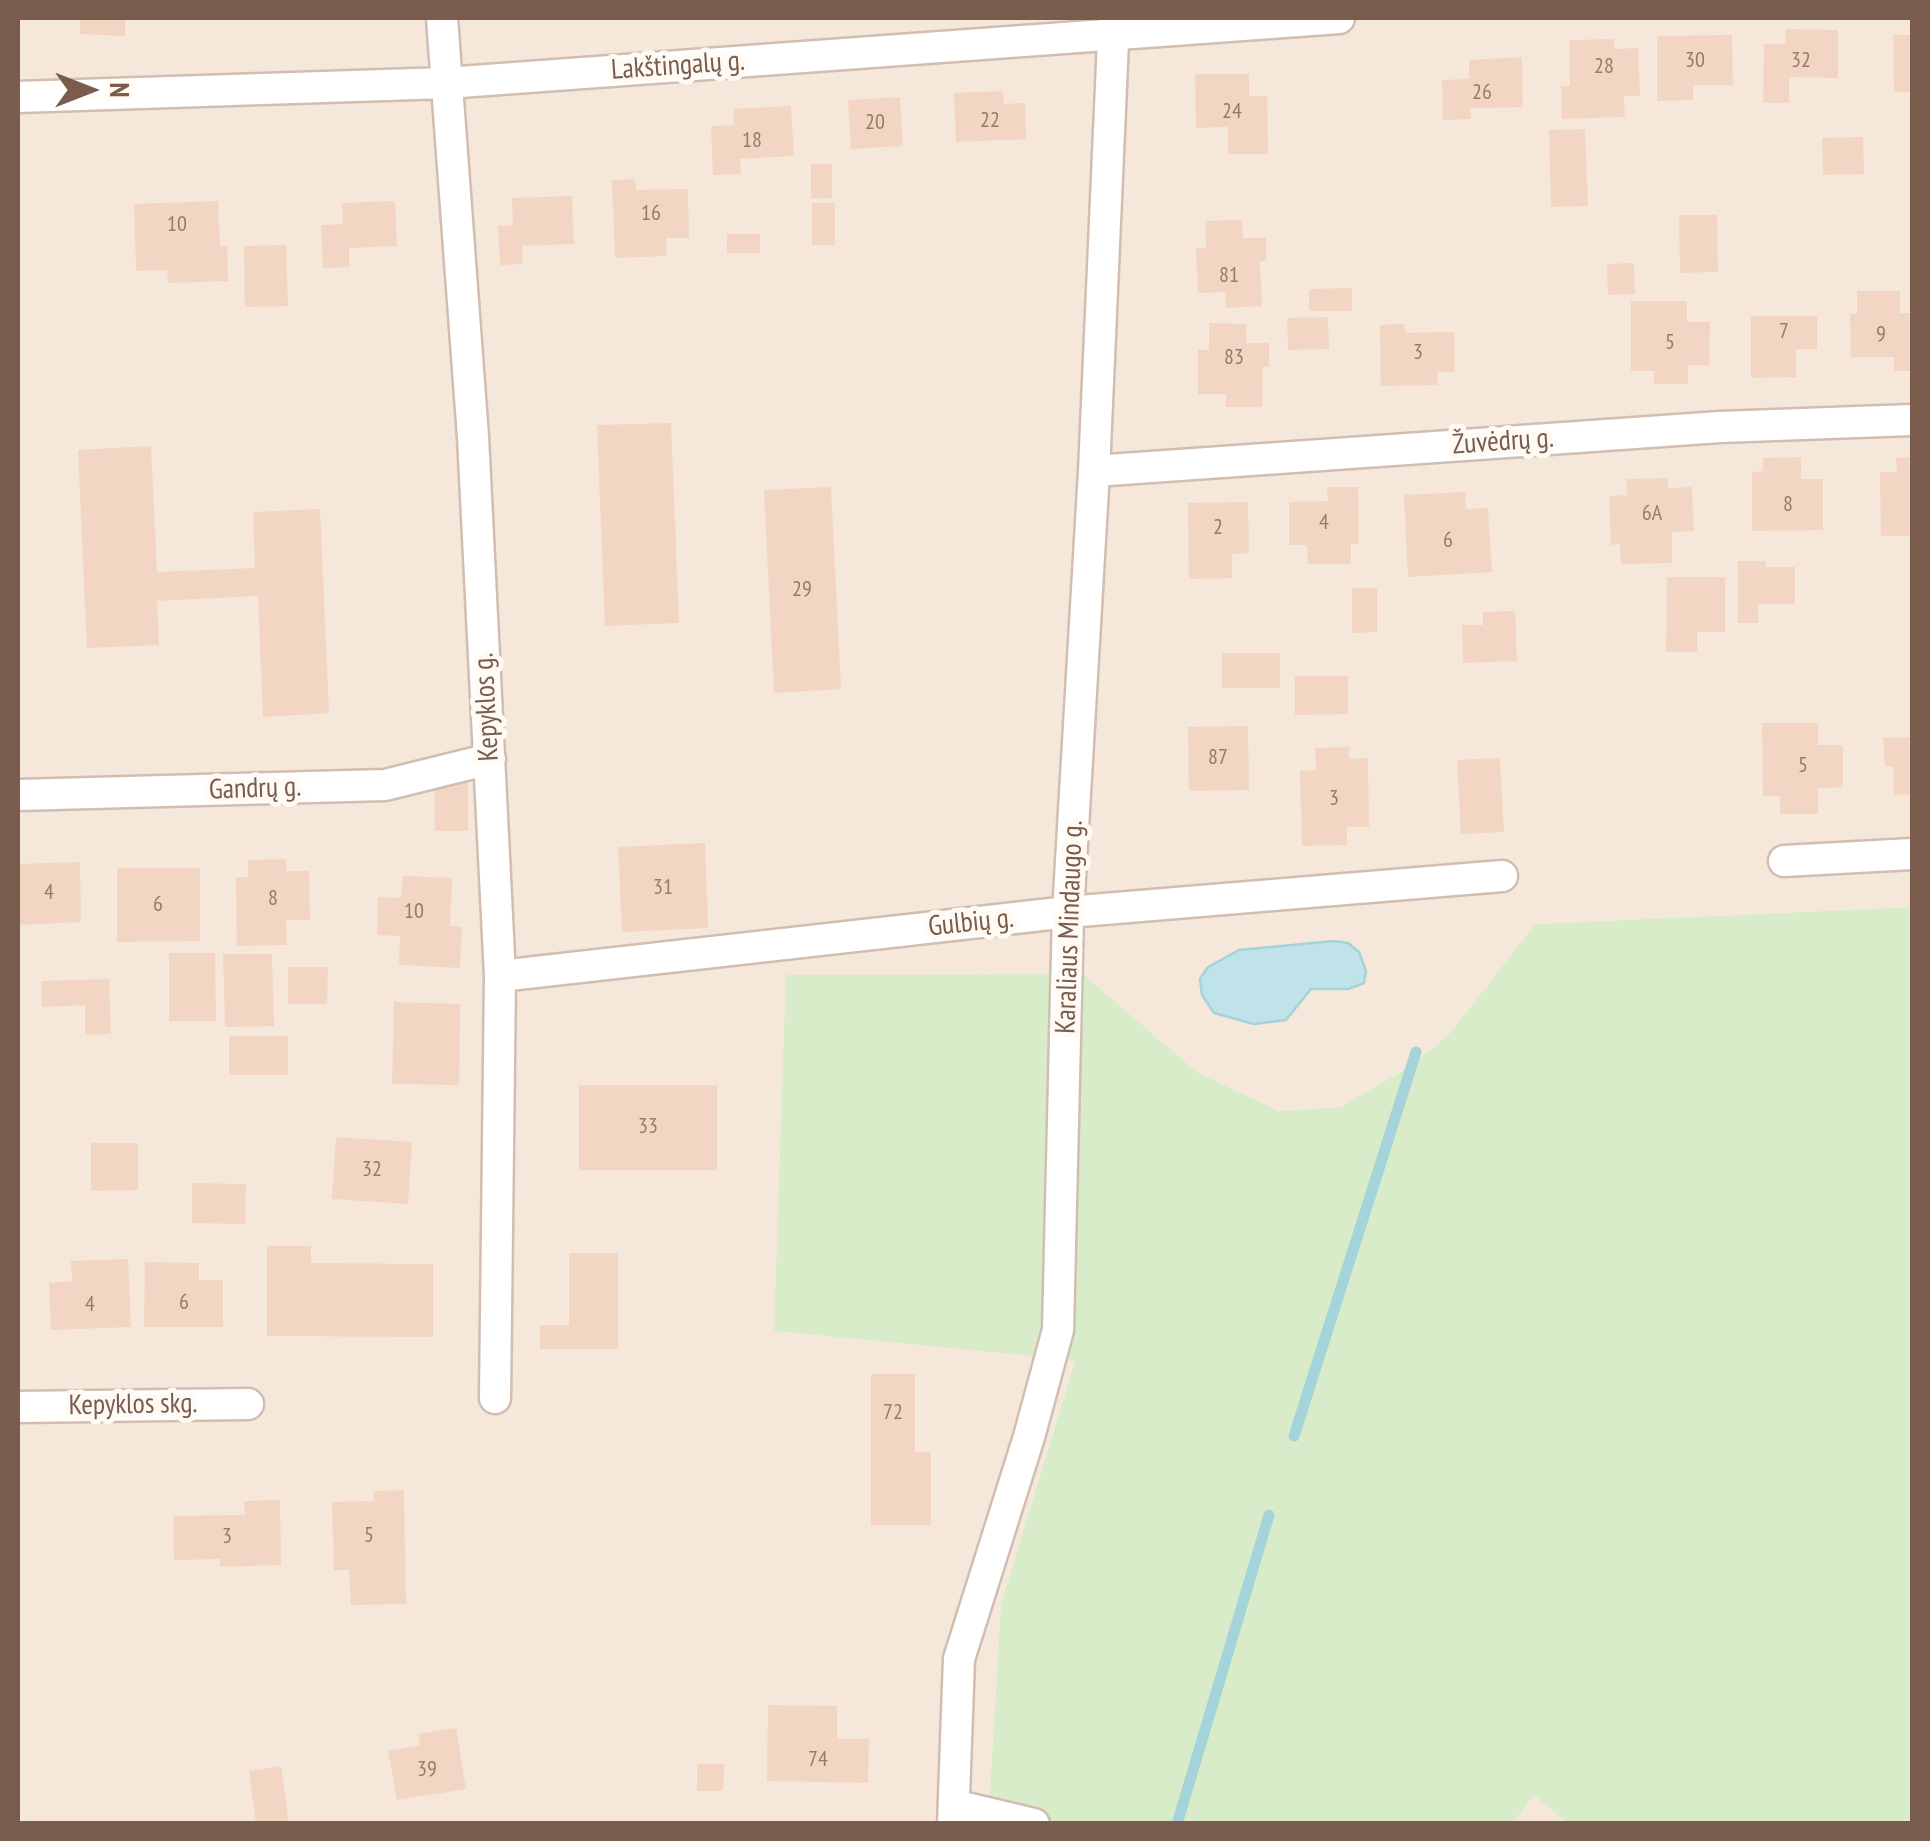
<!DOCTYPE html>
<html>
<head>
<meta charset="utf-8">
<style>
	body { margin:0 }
	#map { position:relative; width:1930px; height:1841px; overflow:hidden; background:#fdf6ec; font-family:"PT Sans Narrow",sans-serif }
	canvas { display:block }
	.frame { position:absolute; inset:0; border:20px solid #7a5c4d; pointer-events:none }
	.north { position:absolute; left:40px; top:40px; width:100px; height:100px; -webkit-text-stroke:8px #fffaf3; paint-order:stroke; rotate:90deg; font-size:28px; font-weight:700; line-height:40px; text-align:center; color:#7a5c4d }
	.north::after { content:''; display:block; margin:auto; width:35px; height:45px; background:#7a5c4d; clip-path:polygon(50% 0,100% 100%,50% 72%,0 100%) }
</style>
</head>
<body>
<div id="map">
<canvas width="1930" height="1841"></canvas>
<div class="frame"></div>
<div class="north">N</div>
</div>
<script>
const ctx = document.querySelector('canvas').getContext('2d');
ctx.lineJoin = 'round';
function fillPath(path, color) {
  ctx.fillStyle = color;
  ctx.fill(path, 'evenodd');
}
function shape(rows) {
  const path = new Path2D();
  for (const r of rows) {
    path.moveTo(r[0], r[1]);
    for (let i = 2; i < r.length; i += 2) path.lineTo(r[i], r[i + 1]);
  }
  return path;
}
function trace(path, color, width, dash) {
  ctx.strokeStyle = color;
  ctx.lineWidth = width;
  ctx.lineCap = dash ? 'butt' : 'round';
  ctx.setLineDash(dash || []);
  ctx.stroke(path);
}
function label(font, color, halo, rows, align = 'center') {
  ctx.font = font + ' "PT Sans Narrow",sans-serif';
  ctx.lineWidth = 10;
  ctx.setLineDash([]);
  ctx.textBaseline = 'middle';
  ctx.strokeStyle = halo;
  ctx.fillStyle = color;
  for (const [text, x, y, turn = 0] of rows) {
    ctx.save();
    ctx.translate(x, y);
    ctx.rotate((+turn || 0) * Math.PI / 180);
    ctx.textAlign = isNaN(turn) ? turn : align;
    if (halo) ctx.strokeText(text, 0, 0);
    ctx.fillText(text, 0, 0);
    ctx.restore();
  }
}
fillPath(shape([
	[18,18,1912,18,1912,907,1535,924,1451,1032,1411,1066,1340,1107,1279,1111,1197,1072,1083,974,774,1331,1075,1359,1001,1604,988,1823,18,1823],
	[1534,1795,1567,1823,1513,1824]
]), '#f5e8da');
fillPath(shape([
	[1912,907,1912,1823,1567,1823,1534,1795,1513,1823,988,1823,1001,1604,1075,1360,774,1331,786,975,1083,974,1197,1072,1279,1111,1340,1107,1411,1066,1451,1032,1535,924]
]), '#d8ecc9');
const water = shape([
	[1334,941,1348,943,1359,952,1366,971,1364,983,1348,989,1311,989,1286,1020,1254,1024,1214,1013,1202,995,1200,979,1208,967,1239,950,1334,941]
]);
fillPath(water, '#bfe3e8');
trace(water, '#a5d3da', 2.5);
trace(shape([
	[1294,1436,1416,1052],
	[1177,1824,1269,1515]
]), '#a5d3da', 11);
fillPath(shape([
	[80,18,125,18,125,36,80,34],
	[1786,29,1838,30,1838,78,1789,77,1789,103,1763,103,1764,44,1785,44],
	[1732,35,1733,85,1693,85,1693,100,1657,101,1657,36],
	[1893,35,1912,35,1912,92,1894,92],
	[1614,39,1614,49,1638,48,1640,96,1624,96,1625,117,1562,119,1561,86,1570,86,1569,40],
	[1522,57,1523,107,1470,108,1471,119,1443,120,1442,80,1469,79,1469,60],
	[1195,74,1249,74,1249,96,1267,96,1268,154,1228,154,1228,127,1196,128],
	[1003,91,1004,104,1025,103,1026,139,956,142,954,93],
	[900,97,903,146,851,149,848,100],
	[791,106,794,156,740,159,741,174,713,175,711,126,734,125,733,109],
	[1585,129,1588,206,1551,207,1549,130],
	[1863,137,1864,174,1823,175,1822,138],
	[811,164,832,164,832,198,811,199],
	[635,179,636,190,688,189,689,238,666,238,667,256,615,258,612,180],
	[572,196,574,244,522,246,523,264,500,265,498,226,513,225,512,198],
	[218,201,220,246,227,246,228,281,168,283,167,270,136,271,134,204],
	[395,201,397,246,349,248,349,267,323,268,321,225,343,224,342,203],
	[812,203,835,203,835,245,812,245],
	[1679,215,1717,215,1718,272,1680,273],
	[1242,220,1243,238,1266,238,1266,261,1260,261,1262,306,1226,308,1225,292,1198,293,1196,248,1206,248,1205,221],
	[727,234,760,234,760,253,727,253],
	[286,245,288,306,245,307,244,246],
	[1634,263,1635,294,1608,295,1607,264],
	[1352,288,1352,311,1309,311,1309,289],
	[1857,291,1900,291,1900,313,1912,313,1912,371,1894,371,1894,357,1851,357,1850,314,1857,314],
	[1631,301,1687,301,1687,322,1710,322,1709,365,1688,365,1688,384,1654,384,1654,371,1631,371],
	[1751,316,1817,316,1817,349,1796,349,1796,377,1751,378],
	[1328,317,1329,349,1288,350,1287,318],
	[1209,323,1246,324,1246,343,1269,343,1269,367,1263,367,1262,407,1226,407,1226,394,1198,394,1198,350,1209,350],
	[1404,324,1405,333,1454,332,1455,372,1437,372,1438,385,1381,386,1380,325],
	[671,423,679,623,605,626,597,425],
	[151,446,157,572,255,568,253,512,320,509,329,713,263,717,258,596,157,601,159,645,87,648,78,450],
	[1801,457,1801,479,1823,479,1823,530,1752,531,1752,472,1763,471,1763,458],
	[1912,457,1912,536,1881,536,1880,472,1897,472,1896,458],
	[1668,478,1668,488,1692,487,1694,531,1672,532,1672,563,1621,564,1620,544,1611,545,1609,496,1627,495,1626,479],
	[831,487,841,689,774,693,764,490],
	[1327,487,1358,487,1359,544,1351,544,1351,564,1308,564,1307,545,1289,545,1289,502,1328,501],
	[1465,492,1466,509,1488,508,1492,572,1408,577,1404,495],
	[1248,502,1249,553,1232,554,1232,578,1189,579,1188,503],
	[1738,561,1766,561,1766,567,1795,567,1795,604,1758,604,1758,623,1738,623],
	[1667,577,1725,577,1725,632,1697,632,1697,652,1666,652],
	[1352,588,1377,588,1377,632,1352,633],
	[1515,611,1517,661,1463,663,1462,625,1483,625,1483,612],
	[1222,653,1280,653,1280,688,1222,688],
	[1295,676,1348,676,1348,714,1295,715],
	[1762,723,1818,723,1818,745,1843,745,1843,787,1818,788,1818,814,1780,814,1780,796,1763,796],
	[1248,726,1249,790,1189,791,1188,727],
	[1912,737,1912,794,1894,795,1893,766,1885,767,1883,738],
	[1349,747,1349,759,1368,758,1369,827,1347,827,1347,845,1302,846,1300,771,1316,770,1315,748],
	[1500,758,1504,832,1461,834,1457,760],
	[434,780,468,780,468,831,435,831],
	[705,843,708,928,622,932,618,847],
	[286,859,286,871,309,871,310,920,286,920,287,945,237,946,236,877,248,877,248,860],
	[80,862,81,922,18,925,18,864],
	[117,868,200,868,200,941,117,942],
	[403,876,452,878,450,926,462,927,460,968,399,965,400,936,377,935,378,897,401,898],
	[169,953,215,953,216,1021,169,1021],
	[223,954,272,954,274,1026,225,1027],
	[288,967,328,967,327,1004,288,1004],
	[109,979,111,1034,85,1035,85,1005,42,1007,41,981],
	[394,1002,460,1004,459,1085,392,1084],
	[229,1036,288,1036,288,1075,229,1075],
	[579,1085,717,1085,717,1170,579,1170],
	[336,1137,412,1142,408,1204,332,1199],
	[91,1143,138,1143,138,1190,91,1191],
	[192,1183,246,1184,245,1224,192,1223],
	[267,1246,311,1246,311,1263,433,1264,433,1337,267,1336],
	[569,1253,618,1253,618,1349,540,1349,540,1325,569,1325],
	[128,1259,131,1327,51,1330,49,1283,72,1281,71,1261],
	[145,1262,199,1263,199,1280,223,1280,223,1327,144,1327],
	[871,1374,915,1374,915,1452,931,1452,931,1525,871,1525],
	[404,1490,406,1604,351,1605,349,1570,334,1570,332,1502,374,1501,374,1491],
	[280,1500,281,1565,220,1567,220,1559,174,1560,173,1516,245,1515,244,1501],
	[768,1705,837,1706,837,1739,869,1739,868,1783,767,1781],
	[456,1728,466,1789,397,1800,388,1751,420,1745,418,1734],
	[697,1764,724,1764,723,1791,697,1791],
	[281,1766,289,1824,256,1824,249,1771]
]), '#f3d5c3');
const street = shape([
	[442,18,473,437,500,976,495,1398],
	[18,97,446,83,1339,18],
	[1094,471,1720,427,1912,420],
	[18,795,385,785,490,759],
	[1784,861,1912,854],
	[500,976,1068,912,1502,876],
	[18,1407,248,1404],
	[954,1805,1034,1824],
	[953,1824,959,1659,1029,1437,1058,1330,1068,912,1094,471,1114,18]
]);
trace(street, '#d1beb0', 35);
trace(street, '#fff', 30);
label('22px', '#987a6a', null, [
	["30",1695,61],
	["32",1801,61],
	["28",1604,67],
	["26",1482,93],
	["24",1232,112],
	["22",990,121],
	["20",875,123],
	["18",752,141],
	["16",651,214],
	["10",177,225],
	["81",1229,276],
	["7",1784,332],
	["9",1881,335],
	["5",1670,343],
	["3",1418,353],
	["83",1234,358],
	["8",1788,505],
	["6A",1652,514],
	["4",1324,523],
	["2",1218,528],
	["6",1448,541],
	["29",802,590],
	["87",1218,758],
	["5",1803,766],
	["3",1334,799],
	["31",663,888],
	["4",49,893],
	["8",273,899],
	["6",158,905],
	["10",414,912],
	["33",648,1127],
	["32",372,1170],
	["6",184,1303],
	["4",90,1305],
	["72",893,1413],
	["5",369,1536],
	["3",227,1537],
	["74",818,1760],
	["39",427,1770]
]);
label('28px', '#7a5c4d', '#fffaf3', [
	["Lakštingalų g.",678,66,-4],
	["Žuvėdrų g.",1503,442,-4],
	["Kepyklos g.",487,707,-93],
	["Gandrų g.",255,789,-2],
	["Gulbių g.",971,923,-6],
	["Karaliaus Mindaugo g.",1070,927,-88],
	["Kepyklos skg.",133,1405,-1]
]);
</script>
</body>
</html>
